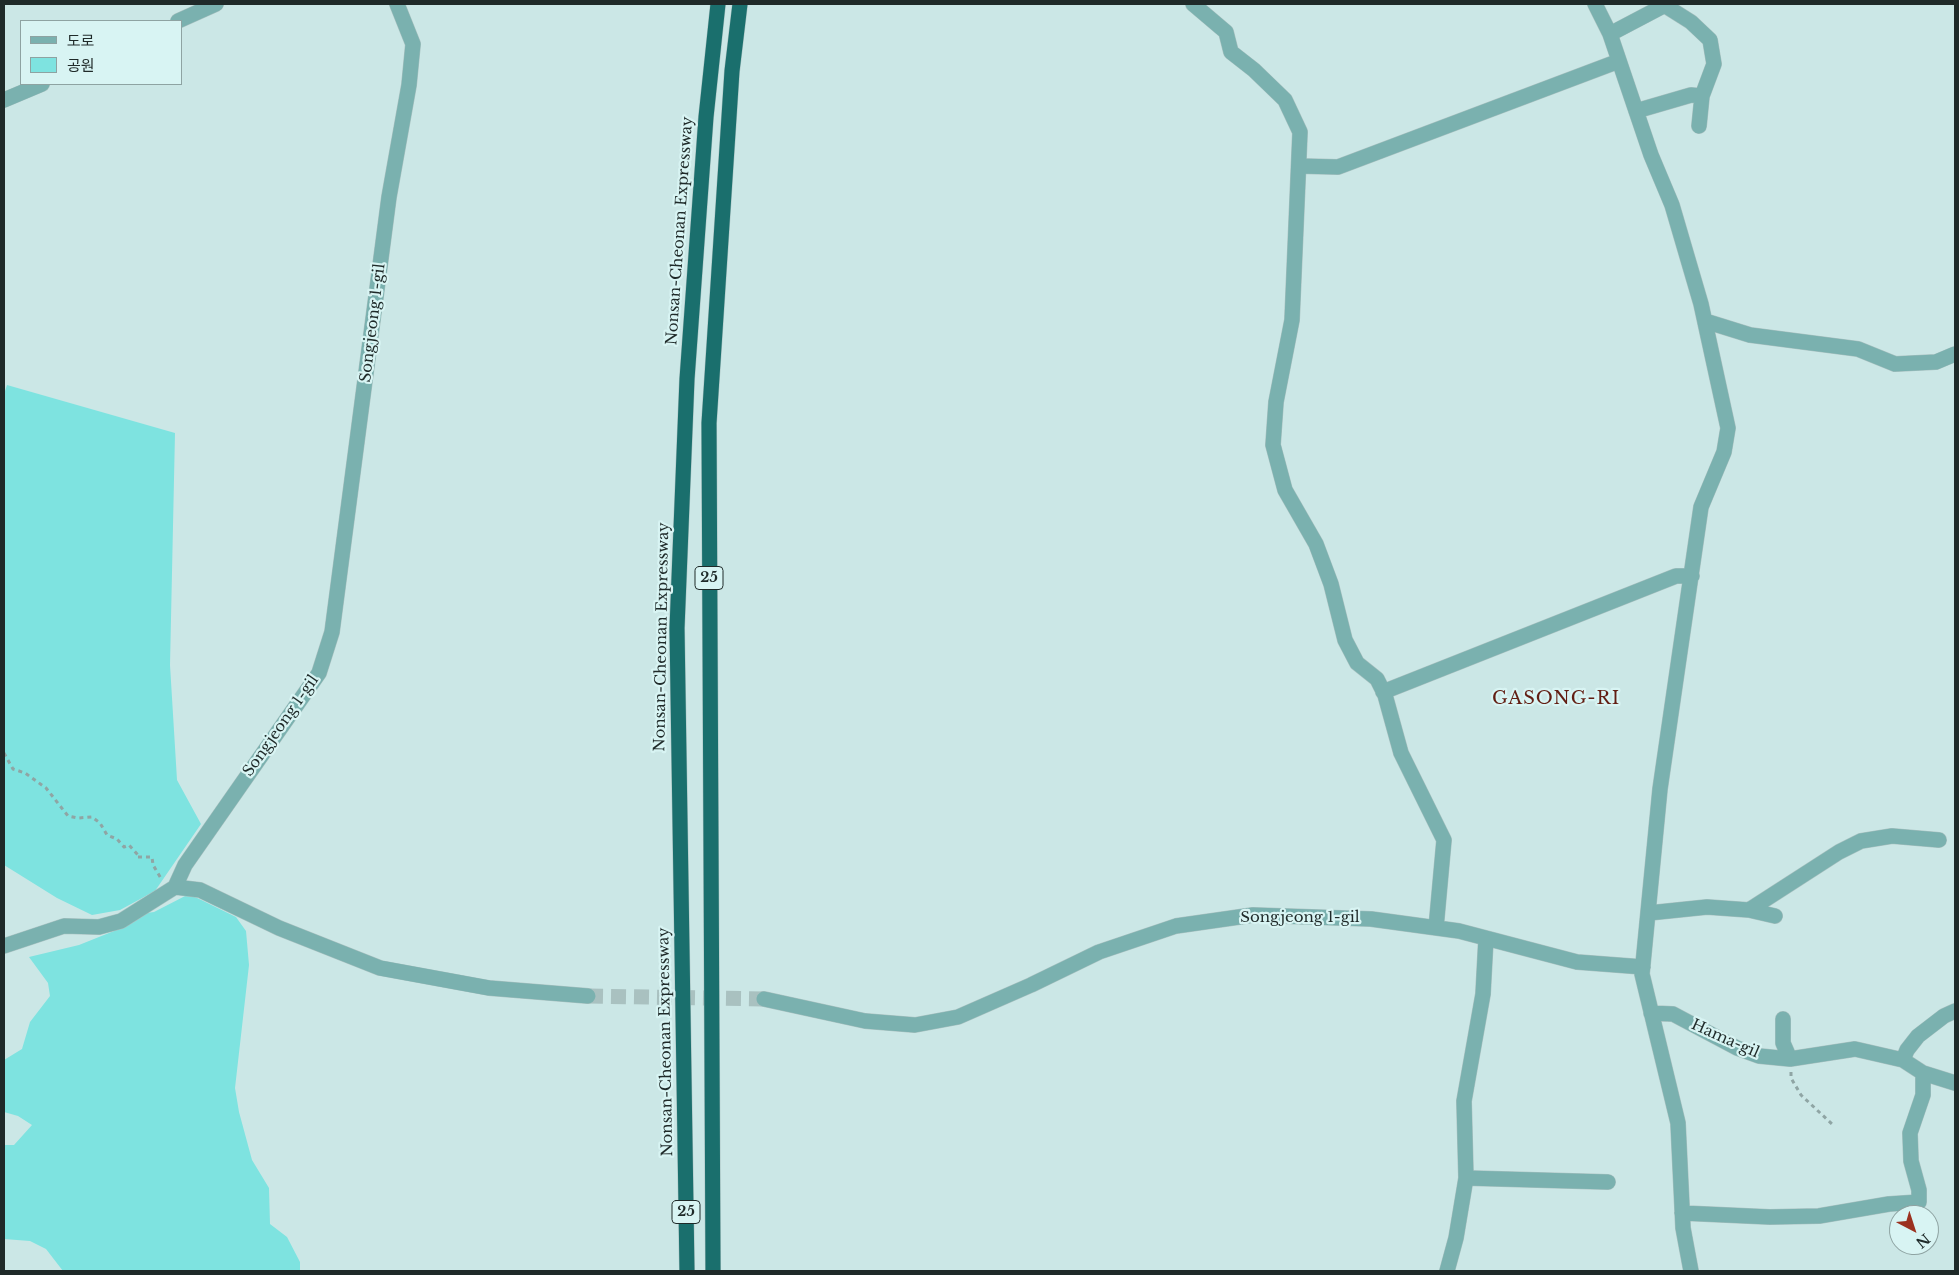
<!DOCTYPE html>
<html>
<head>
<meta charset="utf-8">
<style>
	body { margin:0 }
	#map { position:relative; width:1959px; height:1275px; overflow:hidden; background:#cbe7e6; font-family:"Libre Baskerville","Noto Sans KR",serif }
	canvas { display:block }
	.frame { position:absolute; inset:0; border:5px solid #1f2a29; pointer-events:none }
	.legend { position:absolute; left:20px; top:20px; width:162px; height:65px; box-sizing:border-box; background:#d8f4f3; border:1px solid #8ea3a2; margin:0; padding:6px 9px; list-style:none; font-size:15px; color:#1f2a29 }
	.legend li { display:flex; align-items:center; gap:10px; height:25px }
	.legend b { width:25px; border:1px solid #8ea3a2 }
	.north { position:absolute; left:1889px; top:1205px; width:50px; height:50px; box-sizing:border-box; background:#d8f4f3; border:1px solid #8ea3a2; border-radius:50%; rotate:140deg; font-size:14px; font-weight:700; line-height:20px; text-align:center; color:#1f2a29 }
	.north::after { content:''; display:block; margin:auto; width:18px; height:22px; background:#9b311f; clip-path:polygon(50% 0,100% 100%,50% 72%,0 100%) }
</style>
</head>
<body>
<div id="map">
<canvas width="1959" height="1275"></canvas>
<div class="frame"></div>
<ul class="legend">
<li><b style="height:6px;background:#7ab1af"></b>도로</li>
<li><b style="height:14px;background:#7ee3e0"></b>공원</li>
</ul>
<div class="north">N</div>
</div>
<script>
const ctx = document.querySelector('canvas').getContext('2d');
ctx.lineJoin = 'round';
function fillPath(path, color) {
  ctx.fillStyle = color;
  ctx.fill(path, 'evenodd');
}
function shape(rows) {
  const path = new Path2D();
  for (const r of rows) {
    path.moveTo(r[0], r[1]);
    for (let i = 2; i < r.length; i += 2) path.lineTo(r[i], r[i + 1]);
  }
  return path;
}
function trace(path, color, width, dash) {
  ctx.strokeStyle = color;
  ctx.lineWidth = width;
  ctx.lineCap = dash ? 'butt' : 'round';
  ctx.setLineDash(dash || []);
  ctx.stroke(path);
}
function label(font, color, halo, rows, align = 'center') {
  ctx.font = font + ' "Libre Baskerville",serif';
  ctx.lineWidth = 4.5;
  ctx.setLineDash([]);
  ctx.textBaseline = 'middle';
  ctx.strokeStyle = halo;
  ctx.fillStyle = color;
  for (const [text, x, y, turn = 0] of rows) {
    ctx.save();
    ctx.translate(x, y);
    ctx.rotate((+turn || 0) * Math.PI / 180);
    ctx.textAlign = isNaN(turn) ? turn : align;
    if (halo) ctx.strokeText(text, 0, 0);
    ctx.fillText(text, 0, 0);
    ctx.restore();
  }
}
fillPath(shape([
	[7,385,175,433,170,665,177,780,201,824,155,891,120,910,92,915,57,898,4,865,4,394],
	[189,894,236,917,246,931,249,965,235,1088,239,1112,252,1160,269,1188,270,1224,287,1237,300,1262,300,1271,63,1271,46,1249,30,1241,4,1239,4,1145,14,1145,32,1125,18,1116,4,1112,4,1060,22,1049,30,1022,50,996,48,983,29,957,79,945,114,931,139,914,154,912]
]), '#7ee3e0');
trace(shape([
	[588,996,764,999]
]), '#a9c1c0', 15, [15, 8]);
const minor = shape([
	[397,4,413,44,409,85,389,197,332,632,319,673,185,865,175,887,200,890,279,928,380,968,489,988,588,996],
	[1193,4,1226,32,1231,52,1254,70,1285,100,1300,132,1292,320,1276,402,1273,445,1285,490,1316,544,1331,584,1345,640,1357,663,1377,679,1385,695,1401,753,1444,840,1436,928],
	[1595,4,1610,34,1651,155,1672,205,1701,304,1728,428,1724,452,1701,507,1660,789,1642,974,1678,1123,1683,1228,1691,1271],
	[1664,5,1691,22,1710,40,1714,64,1702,96,1699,126],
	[178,21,216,4],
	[1610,34,1667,4],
	[4,100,42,84],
	[1636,111,1691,95,1702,96],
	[1299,166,1338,167,1619,61],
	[1705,321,1750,335,1858,349,1895,364,1936,362,1955,354],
	[1383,692,1676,576,1692,576],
	[1749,910,1839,852,1861,841,1892,836,1939,840],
	[1649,913,1707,907,1749,910,1775,916],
	[4,946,64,926,99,927,121,921,175,887],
	[764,999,865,1021,915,1025,958,1017,1031,985,1099,952,1176,926,1253,915,1371,919,1459,931,1577,962,1643,967],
	[1651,1013,1673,1014,1737,1048,1759,1056,1790,1059,1855,1049,1903,1060,1907,1050,1918,1036,1944,1016,1955,1011],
	[1783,1019,1783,1043,1790,1059],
	[1923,1073,1955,1083],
	[1466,1178,1608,1182],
	[1682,1213,1770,1217,1819,1216,1889,1204,1919,1202,1919,1190,1911,1161,1910,1133,1923,1095,1923,1073,1903,1060],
	[1447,1271,1456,1238,1466,1178,1464,1101,1483,994,1486,938]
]);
const highway = shape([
	[687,1271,677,628,687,379,706,117,718,4],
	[713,1271,709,423,732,71,740,4]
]);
trace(minor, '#a9c1c0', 16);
trace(highway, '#a9c1c0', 16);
trace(shape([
	[4,753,13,769,25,773,46,788,68,816,78,818,92,817,100,823,107,835,117,839,124,847,129,845,138,855,137,857,152,857,153,865,162,880],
	[1791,1072,1791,1078,1801,1095,1833,1125]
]), '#8fa5a4', 3, [4, 4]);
trace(minor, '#7ab1af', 15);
trace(highway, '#1a6f6d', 15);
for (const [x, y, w] of [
	[709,578,28],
	[686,1212,28]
]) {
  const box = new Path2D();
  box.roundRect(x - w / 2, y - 11.5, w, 23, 4);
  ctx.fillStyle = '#d8f4f3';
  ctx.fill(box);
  trace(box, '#1f2a29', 1);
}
label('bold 14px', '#1f2a29', null, [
	["25",709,578],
	["25",686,1212]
]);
label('15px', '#1f2a29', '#d8f4f3', [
	["Nonsan-Cheonan Expressway",680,231,-86],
	["Songjeong 1-gil",373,323,-83],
	["Nonsan-Cheonan Expressway",662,637,-89],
	["Songjeong 1-gil",281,726,-55],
	["Songjeong 1-gil",1300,918],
	["Hama-gil",1725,1039,24],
	["Nonsan-Cheonan Expressway",666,1042,-91]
]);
ctx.letterSpacing = '1px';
label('18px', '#621e13', '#d8f4f3', [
	["GASONG-RI",1556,699]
]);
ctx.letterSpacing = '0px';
</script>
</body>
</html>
